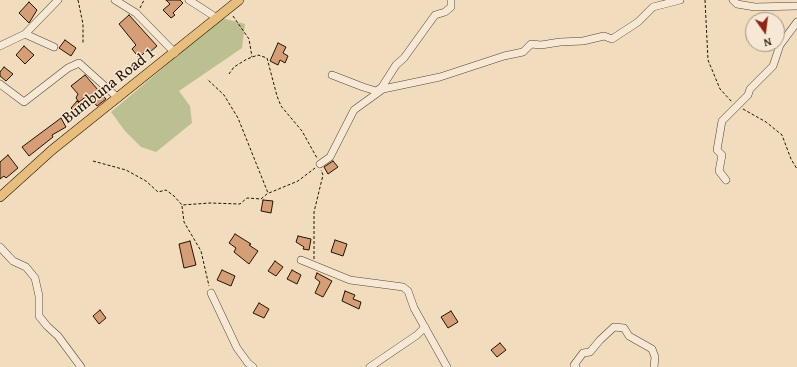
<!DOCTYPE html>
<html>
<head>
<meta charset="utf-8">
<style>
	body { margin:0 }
	#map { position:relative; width:797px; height:367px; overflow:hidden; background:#f1dcbd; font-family:"Gentium Book Plus",serif }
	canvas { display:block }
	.north { position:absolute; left:745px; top:12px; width:40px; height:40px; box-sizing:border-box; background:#f6e8d4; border:1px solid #a29380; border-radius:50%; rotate:166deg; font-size:11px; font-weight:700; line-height:16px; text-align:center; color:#231301 }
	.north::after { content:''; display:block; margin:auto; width:14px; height:18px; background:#8f2418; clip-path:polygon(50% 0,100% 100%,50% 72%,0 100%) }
</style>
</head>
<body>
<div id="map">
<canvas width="797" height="367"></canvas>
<div class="north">N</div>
</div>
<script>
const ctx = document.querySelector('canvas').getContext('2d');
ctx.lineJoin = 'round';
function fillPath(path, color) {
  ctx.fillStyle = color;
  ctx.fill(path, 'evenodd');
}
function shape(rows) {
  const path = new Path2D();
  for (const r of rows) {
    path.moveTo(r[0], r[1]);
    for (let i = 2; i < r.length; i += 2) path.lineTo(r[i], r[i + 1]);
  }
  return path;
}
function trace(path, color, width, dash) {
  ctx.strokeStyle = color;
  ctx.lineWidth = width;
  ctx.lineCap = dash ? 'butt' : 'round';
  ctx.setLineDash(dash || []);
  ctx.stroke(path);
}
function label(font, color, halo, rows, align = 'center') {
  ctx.font = font + ' "Gentium Book Plus",serif';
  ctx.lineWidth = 3;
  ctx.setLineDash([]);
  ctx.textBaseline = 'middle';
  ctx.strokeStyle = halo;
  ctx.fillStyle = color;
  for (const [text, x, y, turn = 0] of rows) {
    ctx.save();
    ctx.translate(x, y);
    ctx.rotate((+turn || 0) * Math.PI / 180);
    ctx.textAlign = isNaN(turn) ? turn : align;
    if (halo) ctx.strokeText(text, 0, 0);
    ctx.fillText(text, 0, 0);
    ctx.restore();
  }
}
fillPath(shape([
	[222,18,245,24,242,48,179,91,190,106,192,123,156,152,141,147,125,131,111,112]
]), '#bcc090');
const building = shape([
	[166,0,180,0,183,3,173,13,175,15,171,18,163,10,170,4,166,0],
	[29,2,37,10,29,23,19,13,29,2],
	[129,15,157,46,150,52,148,49,139,58,132,49,136,45,119,24,129,15],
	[65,40,76,48,71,56,59,48,65,40],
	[278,43,286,47,283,53,288,56,285,63,280,60,278,65,270,61,278,43],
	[24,46,34,55,25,64,16,55,24,46],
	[4,67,13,74,6,81,0,76,0,72,4,67],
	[85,75,106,99,97,106,88,95,79,102,76,98,78,94,71,86,85,75],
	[77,101,86,109,79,116,71,108,77,101],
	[61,118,66,127,52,135,53,137,29,156,22,147,61,118],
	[8,155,18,168,6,178,4,176,0,179,0,162,8,155],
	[333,161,338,167,328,174,324,167,333,161],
	[263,200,273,201,271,213,261,211,263,200],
	[235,234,251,244,249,245,258,251,249,264,234,252,236,248,229,243,235,234],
	[298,236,311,239,309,250,303,249,304,247,296,242,298,236],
	[335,240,347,244,343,256,331,252,335,240],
	[190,241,196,265,184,268,179,244,190,241],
	[275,261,283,267,276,276,268,271,275,261],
	[222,270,235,276,231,286,217,280,222,270],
	[292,270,301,275,297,284,287,279,292,270],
	[317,273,332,281,323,297,315,293,320,282,315,278,317,273],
	[345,291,355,295,353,299,361,302,359,309,342,301,345,291],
	[259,303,269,309,264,318,253,313,259,303],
	[100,310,106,318,99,324,93,316,100,310],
	[451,311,458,322,448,328,441,317,451,311],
	[500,343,506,350,497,357,491,350,500,343]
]);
fillPath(building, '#d59e77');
trace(building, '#231301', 1);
const minor = shape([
	[115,0,136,13,175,53],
	[189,0,217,18],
	[733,0,737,4,755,7,797,6],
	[25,34,54,47],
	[0,46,25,34,58,0],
	[332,75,363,87,376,91,381,90],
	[0,84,24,102,68,68,79,63,118,98],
	[378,90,382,87,396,65,404,58,435,15,445,12,451,7,451,0],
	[320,164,330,157,354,110,383,89,440,77,504,56,523,52,531,44,541,45,560,42,583,41,604,36,612,39,638,22,653,7,680,0],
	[726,180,719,171,722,155,717,150,722,121,748,95,750,89,773,66,780,45,797,22],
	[0,247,13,261,26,267,35,278,39,296,39,316,47,326,58,336,81,367],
	[301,260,350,280,403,287,408,291,414,308,447,367],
	[211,293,237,348,248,363,253,367],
	[370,367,417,335,425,327],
	[576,367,574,365,583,353,590,352,600,340,614,327,624,328,629,336,652,349,655,357,654,367]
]);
const major = shape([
	[0,197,52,150,239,0]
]);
trace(minor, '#564530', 8);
trace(major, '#231301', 10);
trace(shape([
	[78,0,83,24,83,43],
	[705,0,708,60,720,89,732,102],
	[140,8,144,0],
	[233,16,249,39,252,57],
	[229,74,234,67,247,59,258,55,267,58,277,96,281,106,302,131,317,158],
	[743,109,766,122,782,135,791,159,797,169],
	[93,161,126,170,146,181,158,192,166,190,174,196,182,205,210,203,240,204,247,198,261,199,268,193,238,118,224,95,207,79],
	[269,193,298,181,315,168],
	[182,206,184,222,201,251,209,286],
	[314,259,314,212,323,175,321,170]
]), '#231301', 1, [3, 2]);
trace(minor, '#f6e8d4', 7);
trace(major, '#e8be7e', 9);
label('16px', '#231301', '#f6e8d4', [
	["Bumbuna Road 1",109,86,-38]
]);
</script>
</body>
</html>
